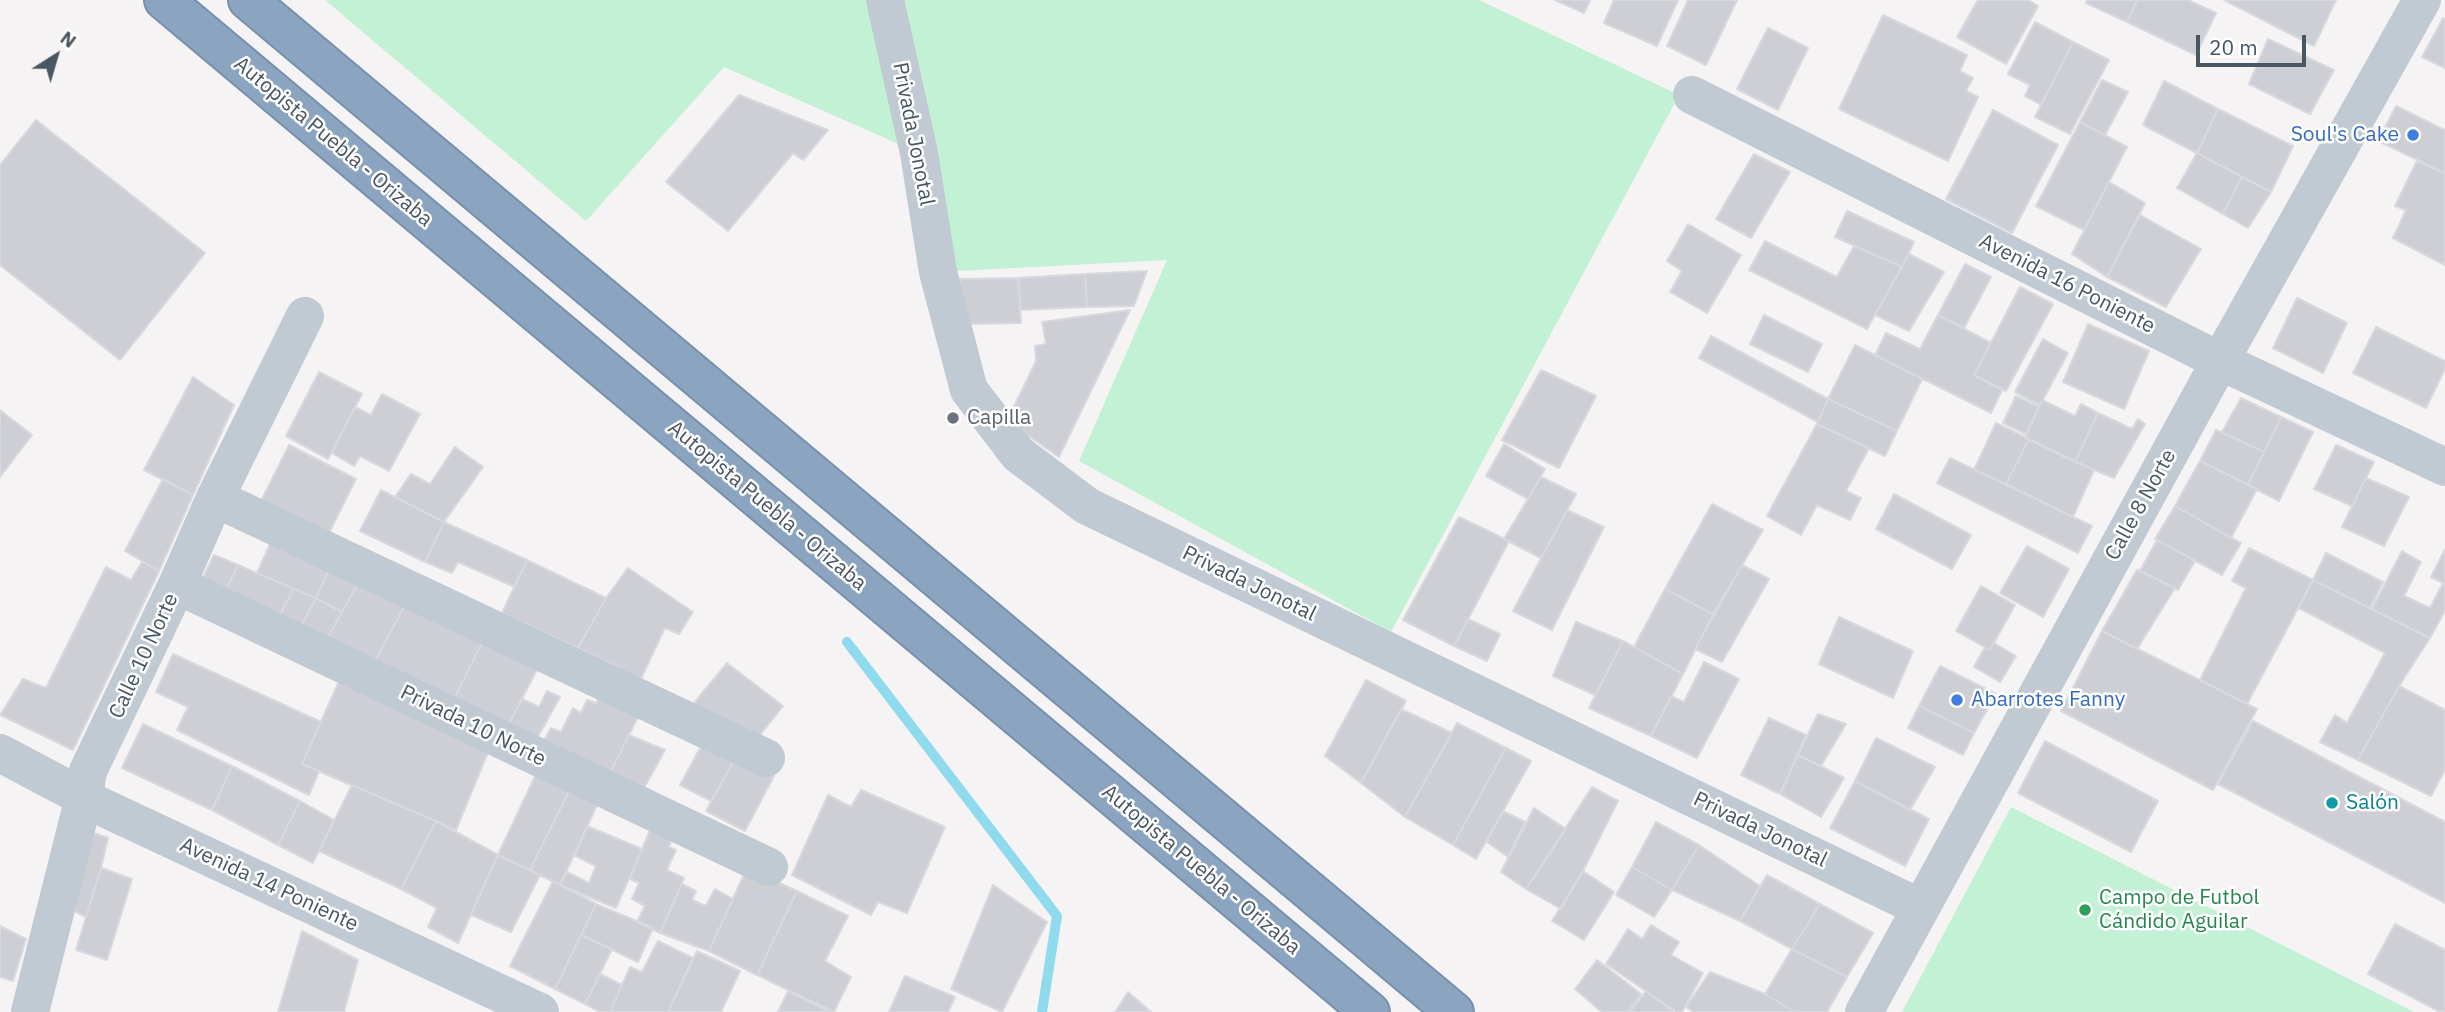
<!DOCTYPE html>
<html>
<head>
<meta charset="utf-8">
<style>
	body { margin:0 }
	#map { position:relative; width:2445px; height:1012px; overflow:hidden; background:#f5f3f3; font-family:"IBM Plex Sans",sans-serif }
	canvas { display:block }
	.north { position:absolute; left:21px; top:21px; width:70px; height:70px; -webkit-text-stroke:5px #fff; paint-order:stroke; rotate:37deg; font-size:19px; font-weight:700; line-height:28px; text-align:center; color:#4a5661 }
	.north::after { content:''; display:block; margin:auto; width:24px; height:32px; background:#4a5661; clip-path:polygon(50% 0,100% 100%,50% 72%,0 100%) }
	.scale { position:absolute; left:2196px; top:35px; width:110px; height:32px; box-sizing:border-box; border:4px solid #4a5661; border-top:0; padding-left:9px; font-size:21px; line-height:24px; white-space:nowrap; color:#4a5661; -webkit-text-stroke:5px #fff; paint-order:stroke }
</style>
</head>
<body>
<div id="map">
<canvas width="2445" height="1012"></canvas>
<div class="north">N</div>
<div class="scale">20 m</div>
</div>
<script>
const ctx = document.querySelector('canvas').getContext('2d');
ctx.lineJoin = 'round';
function fillPath(path, color) {
  ctx.fillStyle = color;
  ctx.fill(path, 'evenodd');
}
function shape(rows) {
  const path = new Path2D();
  for (const r of rows) {
    path.moveTo(r[0], r[1]);
    for (let i = 2; i < r.length; i += 2) path.lineTo(r[i], r[i + 1]);
  }
  return path;
}
function trace(path, color, width, dash) {
  ctx.strokeStyle = color;
  ctx.lineWidth = width;
  ctx.lineCap = dash ? 'butt' : 'round';
  ctx.setLineDash(dash || []);
  ctx.stroke(path);
}
function label(font, color, halo, rows, align = 'center') {
  ctx.font = font + ' "IBM Plex Sans",sans-serif';
  ctx.lineWidth = 5;
  ctx.setLineDash([]);
  ctx.textBaseline = 'middle';
  ctx.strokeStyle = halo;
  ctx.fillStyle = color;
  for (const [text, x, y, turn = 0] of rows) {
    ctx.save();
    ctx.translate(x, y);
    ctx.rotate((+turn || 0) * Math.PI / 180);
    ctx.textAlign = isNaN(turn) ? turn : align;
    if (halo) ctx.strokeText(text, 0, 0);
    ctx.fillText(text, 0, 0);
    ctx.restore();
  }
}
fillPath(shape([
	[325,0,1479,0,1679,95,1391,632,1079,461,1167,260,938,272,919,153,724,67,586,221],
	[2011,807,2414,1012,1902,1012]
]), '#c3f1d5');
trace(shape([
	[847,642,1057,916,1042,1012]
]), '#90daee', 10);
const building = shape([
	[1555,0,1590,0,1584,13,1555,0],
	[1614,0,1678,0,1657,46,1604,23,1614,0],
	[1688,0,1737,0,1706,65,1667,46,1688,0],
	[1978,0,2028,0,2038,6,2006,64,1957,37,1978,0],
	[2087,0,2137,0,2127,22,2086,3,2087,0],
	[2137,0,2188,0,2216,13,2196,55,2127,22,2137,0],
	[2224,0,2336,0,2314,46,2224,0],
	[1883,15,1967,55,1960,71,1973,78,1966,91,1978,97,1948,161,1839,109,1883,15],
	[2443,18,2445,19,2445,68,2422,57,2443,18],
	[2035,22,2073,42,2041,105,2025,96,2030,85,2008,74,2035,22],
	[1768,28,1808,48,1778,110,1737,89,1768,28],
	[2268,39,2334,70,2310,114,2249,84,2268,39],
	[2073,42,2109,60,2070,134,2035,117,2073,42],
	[2102,80,2128,92,2105,135,2080,122,2102,80],
	[2164,81,2218,109,2197,153,2143,125,2164,81],
	[739,95,828,130,803,160,793,153,728,231,666,182,739,95],
	[2396,106,2445,130,2445,173,2378,141,2396,106],
	[2218,109,2293,146,2271,192,2197,153,2218,109],
	[1993,110,2058,145,2012,233,1946,199,1993,110],
	[36,120,205,253,120,360,0,265,0,165,36,120],
	[2080,122,2127,147,2084,230,2036,206,2080,122],
	[2197,153,2242,177,2223,214,2177,188,2197,153],
	[1754,154,1790,172,1751,238,1716,219,1754,154],
	[2417,161,2445,173,2445,265,2393,238,2406,210,2395,206,2417,161],
	[2242,177,2271,192,2248,228,2223,214,2242,177],
	[2109,182,2145,203,2107,277,2072,254,2109,182],
	[1847,211,1914,242,1902,267,1835,237,1847,211],
	[2140,215,2201,249,2166,307,2107,277,2140,215],
	[1688,224,1741,255,1707,313,1670,292,1682,271,1667,261,1688,224],
	[1765,241,1837,277,1854,246,1902,267,1867,329,1749,270,1765,241],
	[1909,254,1944,272,1909,331,1875,315,1909,254],
	[1965,264,1991,277,1964,328,1938,315,1965,264],
	[1147,271,1134,306,1087,307,1085,274,1147,271],
	[1085,274,1087,307,1021,310,1018,278,1085,274],
	[1018,278,1021,323,965,324,960,279,1018,278],
	[2020,287,2053,304,2006,391,1974,375,2020,287],
	[2297,298,2347,323,2323,373,2273,348,2297,298],
	[1130,310,1059,457,1007,421,1036,361,1035,346,1046,344,1042,322,1130,310],
	[1764,315,1822,344,1808,372,1750,344,1764,315],
	[1938,315,1991,343,1974,375,2002,390,1991,413,1875,355,1886,333,1920,349,1938,315],
	[2088,324,2149,351,2124,409,2063,382,2088,324],
	[2376,327,2445,361,2445,369,2426,408,2353,373,2376,327],
	[1711,336,1828,399,1818,422,1699,358,1711,336],
	[2043,339,2068,353,2040,405,2015,392,2043,339],
	[1855,345,1922,379,1897,431,1828,399,1855,345],
	[1541,370,1596,396,1559,468,1502,440,1541,370],
	[319,372,362,394,328,459,286,436,319,372],
	[193,377,234,405,193,495,144,470,193,377],
	[382,394,420,414,389,471,360,456,354,466,332,453,355,407,371,415,382,394],
	[2016,396,2039,407,2026,434,2003,423,2016,396],
	[2241,398,2281,417,2264,452,2222,432,2241,398],
	[1828,399,1897,431,1885,456,1817,424,1828,399],
	[2042,400,2075,416,2081,404,2098,413,2075,462,2025,438,2042,400],
	[0,410,32,435,0,477,0,410],
	[2098,413,2132,429,2138,419,2145,424,2114,478,2075,462,2098,413],
	[2281,417,2313,432,2279,501,2248,485,2281,417],
	[1996,423,2029,439,2006,484,1974,470,1996,423],
	[1817,424,1869,448,1846,491,1861,498,1850,520,1817,505,1801,535,1767,516,1817,424],
	[2216,430,2264,452,2248,485,2200,461,2216,430],
	[2029,439,2094,470,2073,517,2006,484,2029,439],
	[1504,444,1545,469,1528,499,1486,476,1504,444],
	[289,445,356,479,324,543,257,509,289,445],
	[2336,445,2374,462,2352,506,2314,489,2336,445],
	[455,447,483,467,444,522,395,497,411,474,430,484,455,447],
	[1950,458,2092,526,2078,553,1937,483,1950,458],
	[2200,461,2257,489,2231,538,2175,506,2200,461],
	[1541,477,1576,494,1541,558,1504,539,1541,477],
	[2366,478,2409,497,2384,546,2342,527,2366,478],
	[163,479,193,495,159,571,125,551,163,479],
	[381,490,444,522,425,562,360,531,381,490],
	[1894,494,1971,535,1952,569,1876,529,1894,494],
	[1712,504,1763,530,1713,614,1665,589,1712,504],
	[2175,506,2241,543,2222,575,2155,539,2175,506],
	[1567,510,1604,527,1552,630,1513,611,1567,510],
	[1459,517,1509,541,1454,646,1403,620,1459,517],
	[444,522,527,560,515,587,458,562,452,573,425,562,444,522],
	[273,537,331,566,316,598,257,573,273,537],
	[2157,540,2195,561,2178,590,2140,571,2157,540],
	[2027,546,2069,569,2043,617,2000,593,2027,546],
	[2249,548,2313,580,2247,704,2200,680,2246,588,2232,581,2249,548],
	[2445,549,2445,584,2431,577,2445,549],
	[2402,551,2421,562,2404,596,2430,608,2443,583,2445,584,2445,611,2430,638,2372,609,2402,551],
	[2326,553,2383,582,2370,608,2313,580,2326,553],
	[214,555,238,565,223,596,199,586,214,555],
	[527,560,606,598,578,648,502,613,527,560],
	[142,562,159,571,73,750,0,715,23,679,46,688,106,567,131,580,142,562],
	[238,565,294,589,277,620,223,596,238,565],
	[1742,565,1769,579,1722,662,1695,649,1742,565],
	[331,566,360,580,342,612,316,598,331,566],
	[628,568,693,612,679,634,665,628,635,691,611,681,620,668,578,648,606,598,628,568],
	[2137,570,2175,588,2137,649,2102,631,2137,570],
	[360,580,407,601,372,667,324,644,360,580],
	[2313,580,2430,638,2399,686,2358,760,2320,742,2335,715,2347,723,2385,653,2299,608,2313,580],
	[1981,586,2015,605,1990,650,1956,631,1981,586],
	[294,589,316,598,299,631,277,620,294,589],
	[1665,589,1713,614,1683,674,1634,647,1665,589],
	[316,598,342,612,324,644,299,631,316,598],
	[407,601,485,637,451,705,372,667,407,601],
	[1839,617,1913,651,1893,698,1819,664,1839,617],
	[1468,619,1500,634,1487,661,1454,646,1468,619],
	[1576,622,1623,641,1595,695,1553,676,1576,622],
	[2102,631,2257,709,2213,790,2061,711,2102,631],
	[485,637,539,666,505,731,451,705,485,637],
	[1623,641,1683,674,1651,736,1589,708,1623,641],
	[1994,643,2016,656,2000,682,1974,667,1985,647,1990,650,1994,643],
	[173,654,321,722,302,764,319,771,309,795,177,730,188,707,156,692,173,654],
	[1704,662,1739,679,1697,758,1651,736,1671,696,1684,702,1704,662],
	[727,663,783,706,753,744,694,703,727,663],
	[1940,666,1996,694,1974,733,1919,706,1940,666],
	[341,677,491,745,456,830,302,764,341,677],
	[1366,680,1406,701,1361,783,1325,756,1366,680],
	[2399,686,2445,710,2445,770,2431,796,2358,760,2399,686],
	[547,691,560,697,534,744,505,731,522,699,539,707,547,691],
	[600,695,640,713,607,779,540,747,551,728,561,732,573,708,581,713,587,700,596,703,600,695],
	[1919,706,1974,733,1963,755,1908,728,1919,706],
	[1401,709,1452,733,1405,817,1361,783,1401,709],
	[1818,714,1846,724,1821,766,1798,755,1818,714],
	[1769,718,1806,735,1780,794,1741,775,1769,718],
	[2253,721,2445,822,2445,903,2218,784,2253,721],
	[1457,723,1506,748,1453,845,1405,817,1457,723],
	[143,724,232,766,212,810,122,768,143,724],
	[629,735,665,750,640,795,607,779,629,735],
	[1876,738,1935,767,1910,810,1855,781,1876,738],
	[704,741,736,757,711,801,680,785,704,741],
	[2045,741,2158,801,2131,852,2018,793,2045,741],
	[1506,748,1531,761,1476,859,1453,845,1506,748],
	[1798,755,1844,778,1821,817,1780,794,1798,755],
	[736,757,774,776,745,831,706,811,736,757],
	[232,766,300,801,278,845,212,810,232,766],
	[536,774,570,789,530,870,498,855,536,774],
	[1855,781,1929,819,1905,866,1830,828,1855,781],
	[352,785,436,821,401,889,319,851,352,785],
	[1592,787,1618,801,1583,871,1561,909,1526,889,1592,787],
	[570,789,598,803,560,885,530,870,570,789],
	[861,790,945,827,907,913,878,902,871,915,792,875,828,795,851,807,861,790],
	[300,801,334,820,313,863,278,845,300,801],
	[1534,808,1566,829,1526,889,1501,872,1534,808],
	[1503,811,1525,822,1508,857,1487,842,1503,811],
	[436,821,498,855,458,943,428,927,437,908,401,889,436,821],
	[1656,822,1699,845,1672,890,1632,867,1656,822],
	[587,826,642,849,616,908,560,885,567,872,589,883,596,866,575,856,587,826],
	[650,830,672,838,669,847,676,850,667,870,684,878,660,933,637,922,645,906,632,899,639,883,630,879,650,830],
	[88,831,108,838,101,868,86,917,72,910,88,831],
	[1699,845,1760,886,1740,921,1672,890,1699,845],
	[498,855,540,875,511,932,471,915,498,855],
	[1632,867,1672,890,1654,917,1616,895,1632,867],
	[101,868,132,879,107,960,76,950,101,868],
	[747,868,797,891,757,975,709,951,747,868],
	[1583,871,1614,892,1584,940,1552,921,1583,871],
	[1767,875,1820,904,1792,949,1740,921,1767,875],
	[553,881,596,904,555,989,510,966,553,881],
	[682,884,696,891,692,900,706,906,715,889,733,899,709,951,660,933,682,884],
	[993,885,1047,922,1002,1012,951,989,993,885],
	[797,891,848,916,825,961,851,977,834,1012,757,975,797,891],
	[596,904,653,928,638,962,581,935,596,904],
	[1820,904,1873,933,1847,977,1792,949,1820,904],
	[2395,924,2445,950,2445,1012,2440,1012,2368,974,2395,924],
	[1651,925,1679,942,1671,955,1703,973,1682,1012,1677,1012,1606,964,1628,929,1642,939,1651,925],
	[0,926,26,939,13,981,0,977,0,926],
	[302,931,358,960,344,1012,278,1012,302,931],
	[581,935,612,949,585,1004,555,989,581,935],
	[658,941,693,958,668,1012,610,1012,630,967,642,972,658,941],
	[1792,949,1847,977,1827,1012,1795,1012,1765,994,1792,949],
	[697,951,740,971,721,1012,668,1012,697,951],
	[1597,960,1641,994,1628,1012,1602,1012,1575,989,1597,960],
	[1710,972,1765,994,1795,1012,1694,1012,1686,1007,1710,972],
	[600,974,622,985,610,1012,600,1012,585,1004,600,974],
	[905,976,955,997,948,1012,889,1012,905,976],
	[788,991,830,1012,778,1012,788,991],
	[1646,991,1673,1012,1630,1012,1646,991],
	[1128,992,1151,1012,1115,1012,1128,992]
]);
fillPath(building, '#cdcfd5');
trace(building, '#d7d9de', 2);
const highway = shape([
	[164,0,1370,1012],
	[248,0,1454,1012]
]);
trace(highway, '#7690ad', 42);
trace(shape([
	[885,0,919,153,938,272,969,390,1018,454,1087,506,1921,908],
	[1692,95,2220,361,2445,467],
	[215,498,766,758],
	[177,585,769,867],
	[0,753,100,806,540,1012],
	[30,1012,84,797,88,771,177,585,215,498,305,316],
	[1864,1012,2220,361,2422,0]
]), '#c1cad2', 38);
trace(highway, '#8ba5c1', 38);
for (const [x, y, r, color] of [
	[2413,135,7,"#3f7fe0"],
	[953,418,7,"#6b7280"],
	[1957,700,7,"#3f7fe0"],
	[2332,803,7,"#0f9aa8"],
	[2085,910,7,"#2e9e5b"]
]) {
  const dot = new Path2D();
  dot.arc(x, y, r, 0, 2 * Math.PI);
  ctx.fillStyle = color;
  ctx.fill(dot);
  trace(dot, '#fff', 2.5);
}
label('21px', '#4a5661', '#fff', [
	["Privada Jonotal",913,134,79],
	["Autopista Puebla - Orizaba",333,142,40],
	["Avenida 16 Poniente",2067,284,27],
	["Calle 8 Norte",2141,505,-61],
	["Autopista Puebla - Orizaba",767,506,40],
	["Privada Jonotal",1249,584,26],
	["Calle 10 Norte",144,656,-65],
	["Privada 10 Norte",473,726,26],
	["Privada Jonotal",1760,830,26],
	["Autopista Puebla - Orizaba",1201,870,40],
	["Avenida 14 Poniente",269,885,25]
]);
label('21px', '#366cbe', '#fff', [
	["Soul's Cake",2399,135],
	["Abarrotes Fanny",1971,700,"left"]
], 'right');
label('21px', '#5b616d', '#fff', [
	["Capilla",967,418]
], 'left');
label('21px', '#0d838f', '#fff', [
	["Salón",2346,803]
], 'left');
label('21px', '#27864d', '#fff', [
	["Campo de Futbol",2099,898],
	["Cándido Aguilar",2099,922]
], 'left');
</script>
</body>
</html>
